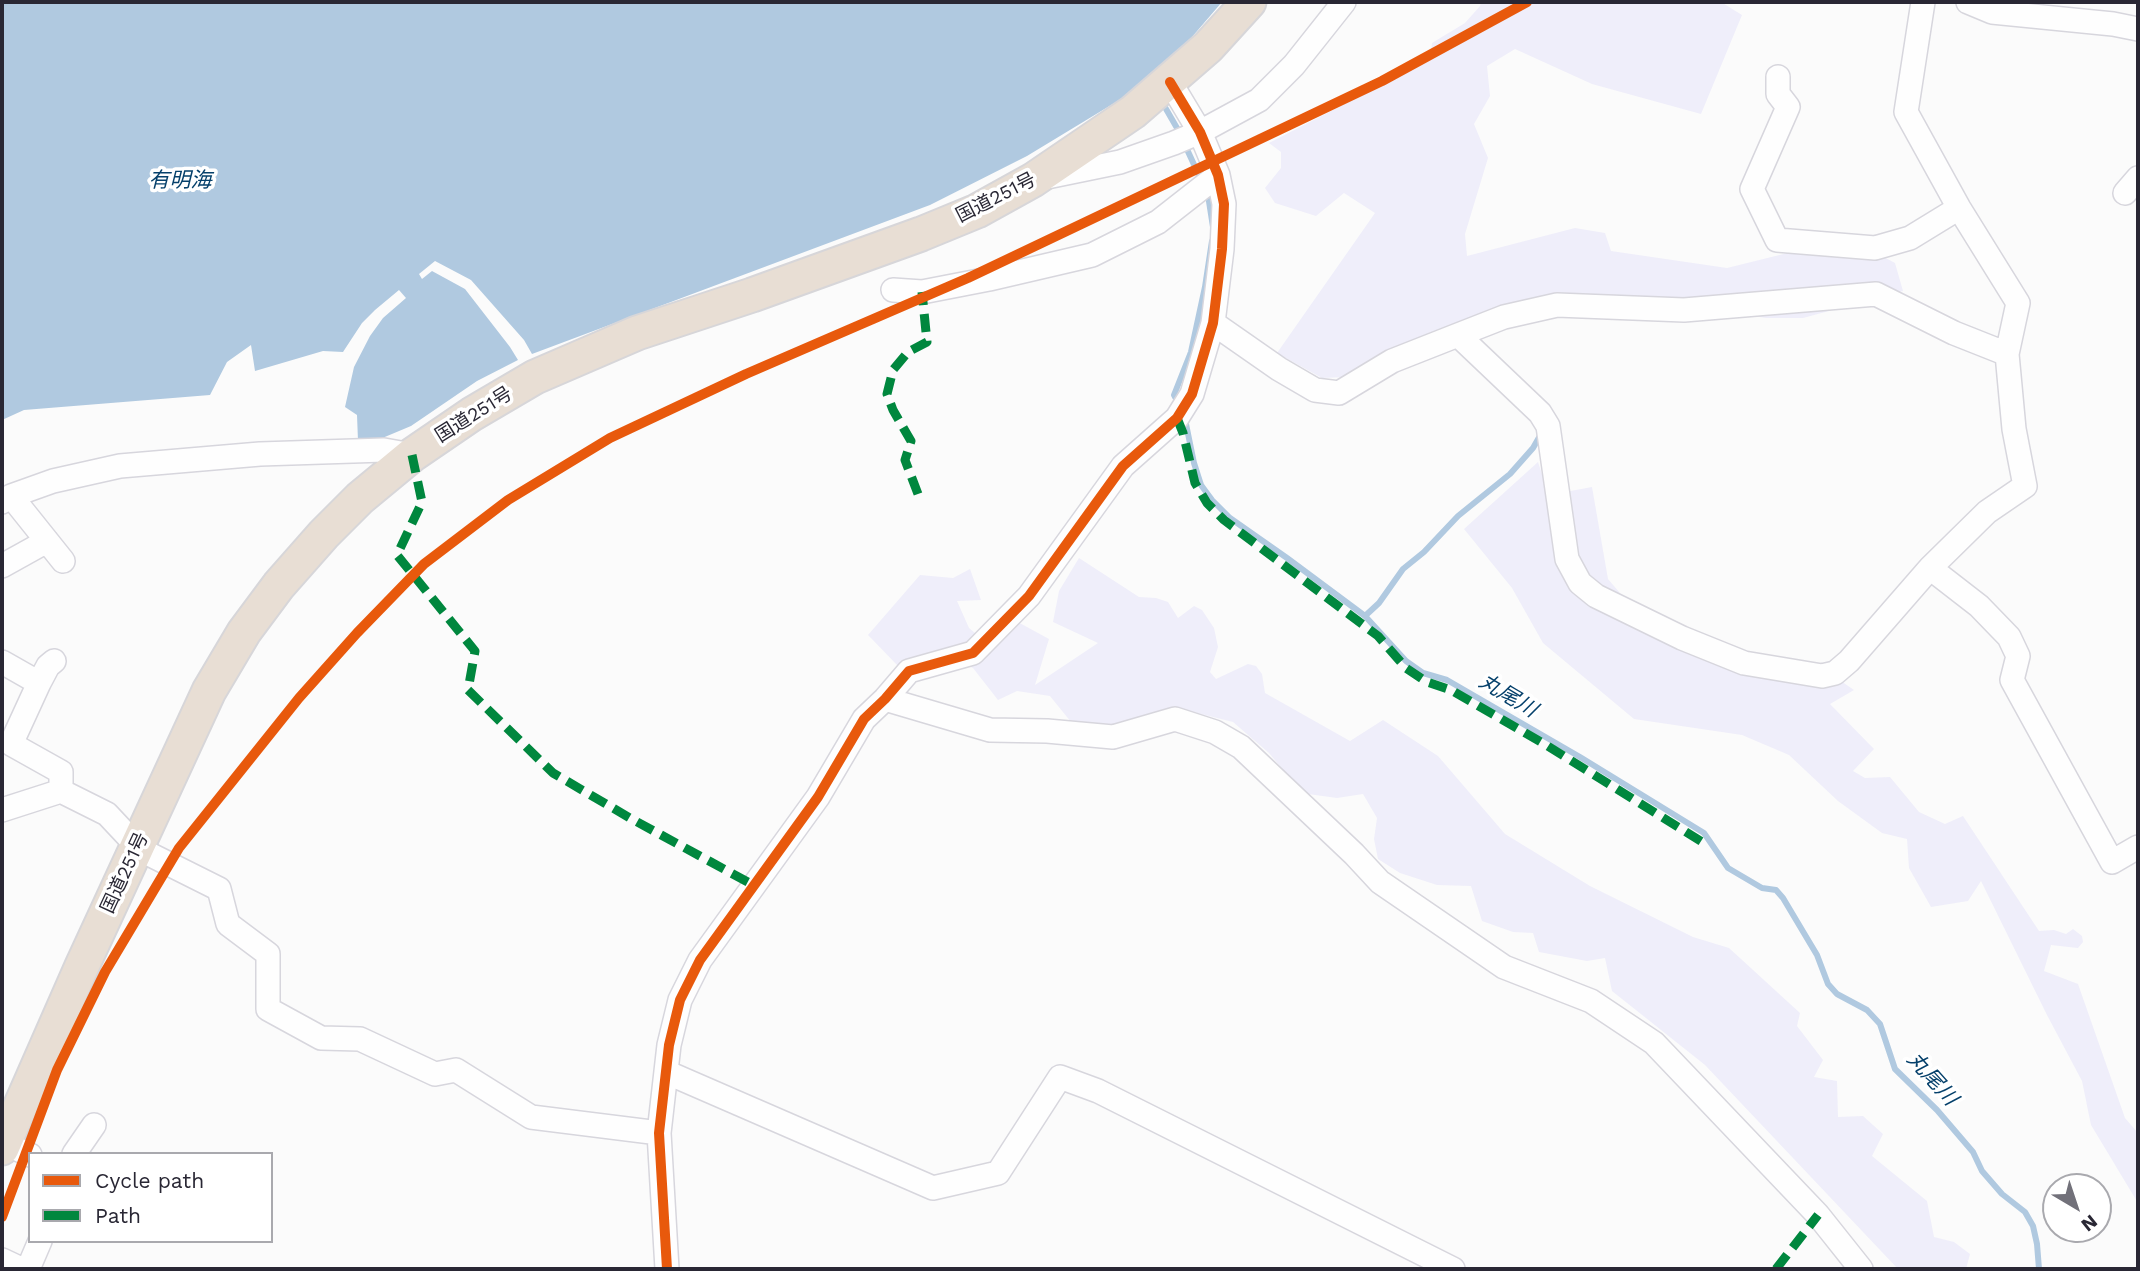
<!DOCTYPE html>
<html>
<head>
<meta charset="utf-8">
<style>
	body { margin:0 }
	#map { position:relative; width:2140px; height:1271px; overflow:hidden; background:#fbfbfb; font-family:"Work Sans",sans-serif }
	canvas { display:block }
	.frame { position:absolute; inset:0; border:4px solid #292734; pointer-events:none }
	.legend { position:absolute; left:28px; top:1152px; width:245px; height:91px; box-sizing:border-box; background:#fff; border:2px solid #a9a9ae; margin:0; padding:9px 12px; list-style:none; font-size:21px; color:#292734 }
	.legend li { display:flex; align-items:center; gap:14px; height:35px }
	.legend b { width:35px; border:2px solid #a9a9ae }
	.north { position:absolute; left:2042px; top:1173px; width:70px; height:70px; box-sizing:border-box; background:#fff; border:2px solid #a9a9ae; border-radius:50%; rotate:141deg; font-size:19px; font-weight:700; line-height:28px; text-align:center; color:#292734 }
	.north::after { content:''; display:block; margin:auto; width:24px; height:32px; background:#72717a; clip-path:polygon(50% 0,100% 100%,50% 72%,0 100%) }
</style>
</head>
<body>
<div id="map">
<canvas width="2140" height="1271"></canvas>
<div class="frame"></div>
<ul class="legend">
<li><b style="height:9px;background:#e8590c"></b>Cycle path</li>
<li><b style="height:9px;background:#00873e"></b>Path</li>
</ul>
<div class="north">N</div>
</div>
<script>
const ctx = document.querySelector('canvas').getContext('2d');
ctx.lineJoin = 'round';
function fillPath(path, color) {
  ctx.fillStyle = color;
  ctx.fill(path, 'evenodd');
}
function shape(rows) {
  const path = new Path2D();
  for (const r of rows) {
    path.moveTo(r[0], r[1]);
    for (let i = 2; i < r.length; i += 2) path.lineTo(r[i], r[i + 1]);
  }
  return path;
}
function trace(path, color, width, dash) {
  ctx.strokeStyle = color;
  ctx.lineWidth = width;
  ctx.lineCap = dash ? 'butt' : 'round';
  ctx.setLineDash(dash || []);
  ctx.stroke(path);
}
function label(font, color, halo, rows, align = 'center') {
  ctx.font = font + ' "Work Sans","Noto Sans JP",sans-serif';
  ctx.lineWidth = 7;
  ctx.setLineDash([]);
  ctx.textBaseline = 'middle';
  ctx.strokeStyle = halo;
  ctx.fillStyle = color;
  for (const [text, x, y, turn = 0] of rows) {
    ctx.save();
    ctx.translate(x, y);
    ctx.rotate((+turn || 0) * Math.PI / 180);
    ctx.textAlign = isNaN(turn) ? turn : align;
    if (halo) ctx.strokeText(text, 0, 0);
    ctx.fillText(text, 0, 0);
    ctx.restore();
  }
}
fillPath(shape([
	[1481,2,1721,2,1742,15,1701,114,1592,84,1515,49,1487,66,1490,96,1474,124,1488,158,1465,234,1467,256,1575,228,1605,233,1611,251,1727,268,1848,238,1895,263,1903,291,1803,318,1766,318,1685,305,1556,296,1346,377,1322,378,1277,353,1375,213,1344,193,1316,216,1275,203,1265,188,1281,168,1281,152,1269,143,1430,60,1432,43,1465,23,1480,6],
	[1538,462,1549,495,1592,487,1608,579,1649,627,1841,681,1854,690,1830,704,1874,749,1853,771,1865,778,1890,777,1919,812,1945,824,1963,816,2039,931,2054,930,2066,934,2073,929,2082,936,2083,942,2078,948,2051,945,2044,971,2078,984,2125,1118,2138,1133,2138,1203,2091,1125,2082,1081,2047,1015,1981,881,1968,901,1931,907,1909,868,1907,839,1882,833,1838,801,1789,755,1742,735,1634,719,1543,643,1512,588,1464,529],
	[1079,558,1139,597,1156,598,1168,602,1178,618,1194,606,1202,610,1214,628,1218,647,1210,672,1216,679,1248,664,1256,666,1262,674,1265,693,1350,741,1383,720,1438,756,1505,834,1590,886,1693,937,1729,948,1800,1013,1797,1026,1823,1060,1814,1077,1837,1081,1838,1117,1863,1116,1883,1134,1872,1156,1927,1201,1934,1237,1954,1242,1970,1254,1966,1269,1898,1269,1705,1065,1612,991,1605,958,1587,961,1539,952,1533,933,1513,932,1482,921,1471,886,1437,885,1400,873,1378,859,1374,839,1377,818,1363,794,1337,798,1308,794,1294,783,1269,753,1233,722,1177,708,1109,730,1071,722,1050,696,1017,691,998,700,973,668,939,653,899,667,868,635,920,575,953,578,970,569,981,600,957,601,969,628,993,648,1016,621,1049,639,1035,685,1098,643,1053,622,1059,591]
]), '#efeefa');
fillPath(shape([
	[2,2,1222,2,1180,51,1126,96,1027,156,930,205,532,354,524,340,471,280,435,261,419,274,422,279,432,271,465,289,510,347,518,360,477,381,411,426,380,439,358,441,357,415,345,407,354,367,370,336,383,318,406,298,399,290,375,310,362,323,343,352,323,351,255,371,251,345,227,362,210,395,24,410,2,420]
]), '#b0c9e0');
trace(shape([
	[1162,102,1181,135],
	[1185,145,1208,195,1213,227],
	[1180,406,1174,395,1191,352,1205,287,1212,241],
	[1185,419,1194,463,1201,485,1212,500,1230,518,1287,558,1365,616,1406,661,1423,673,1447,680,1580,757,1704,833,1728,868,1762,888,1776,890,1783,898,1817,955,1828,984,1837,994,1867,1010,1880,1024,1895,1069,1937,1110,1973,1152,1982,1171,2002,1194,2025,1212,2033,1226,2037,1244,2039,1269],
	[1365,616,1379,603,1403,569,1424,552,1458,516,1510,474,1533,448,1541,434]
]), '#b0c9e0', 6);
const minor = shape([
	[1923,2,1906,112,1959,208,2018,303,2007,354,2014,429,2025,486,1987,512,1930,568],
	[1968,2,1992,12,2113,24,2138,29],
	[1778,77,1778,94,1788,107,1752,189,1777,240,1875,248,1910,238,1959,208],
	[1047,177,1120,162,1174,143,1200,132,1259,100,1294,65,1344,2],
	[2125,193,2138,178],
	[893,290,922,292,989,279,1092,255,1158,222,1218,175],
	[1213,323,1279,369,1315,390,1339,393,1392,361,1458,335,1540,413,1548,426,1567,559,1580,583,1596,596,1682,638,1744,663,1822,676,1835,673,1849,661,1930,568,1979,606,2009,637,2018,656,2012,680,2112,862,2138,847],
	[1458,335,1504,317,1557,305,1684,310,1876,294,1954,333,2007,354],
	[11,496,63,561],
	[2,502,11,496,53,481,120,466,260,454,384,450,412,455],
	[2,566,47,541],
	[54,661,48,666,39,683,11,744,61,772,61,791],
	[2,662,39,683],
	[885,699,990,730,1047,731,1113,737,1175,719,1215,732,1241,747,1354,854,1380,882,1504,967,1591,1001,1654,1043,1818,1215,1861,1269],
	[2,810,61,791,107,814,137,846,147,853,219,889,228,924,268,954,268,1009,321,1038,360,1039,435,1074,456,1070,531,1117,659,1133],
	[666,1072,933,1188,998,1173,1060,1077,1098,1091,1453,1269],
	[4,1143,30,1155],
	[74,1154,94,1125],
	[2,1260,21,1269],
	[28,1269,40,1241],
	[667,1269,659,1133,669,1045,680,1000,700,960,818,797,864,719,885,699,909,671,973,653,1029,596,1123,466,1177,418,1192,394,1213,323,1222,249,1224,204,1218,175,1200,132,1170,82]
]);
const highway = shape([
	[2,1148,82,966,209,691,244,632,279,585,324,534,360,498,412,455,472,414,535,377,637,333,752,295,921,234,977,211,1033,180,1133,112,1208,47,1249,2]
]);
trace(minor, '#d7d6dd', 26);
trace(highway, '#d7d6d9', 37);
trace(minor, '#fefefe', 23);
trace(highway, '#e8ded4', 33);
trace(shape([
	[1177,418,1183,433,1195,483,1207,503,1224,520,1378,636,1406,668,1427,682,1451,690,1546,745,1707,845],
	[412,455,422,502,397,555,475,651,468,690,553,773,630,818,755,886],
	[918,494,905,460,911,441,893,410,887,394,893,370,908,352,927,342,922,292],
	[1776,1269,1818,1215]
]), '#00873e', 9, [18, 9]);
trace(shape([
	[2,1217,57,1070,105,972,179,848,299,698,357,633,424,564,508,500,610,438,746,374,968,278,1382,81,1527,2],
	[667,1269,659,1133,669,1045,680,1000,700,960,818,797,864,719,885,699,909,671,973,653,1029,596,1123,466,1177,418,1192,394,1213,323,1222,249,1224,204,1218,175,1200,132,1170,82]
]), '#e8590c', 10);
label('19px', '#292734', '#fff', [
	["国道251号",996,198,-27],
	["国道251号",474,415,-32],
	["国道251号",125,873,-65]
]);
label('italic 21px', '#05406b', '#fff', [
	["有明海",180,181],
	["丸尾川",1508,696,31],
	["丸尾川",1932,1079,48]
]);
</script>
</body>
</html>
